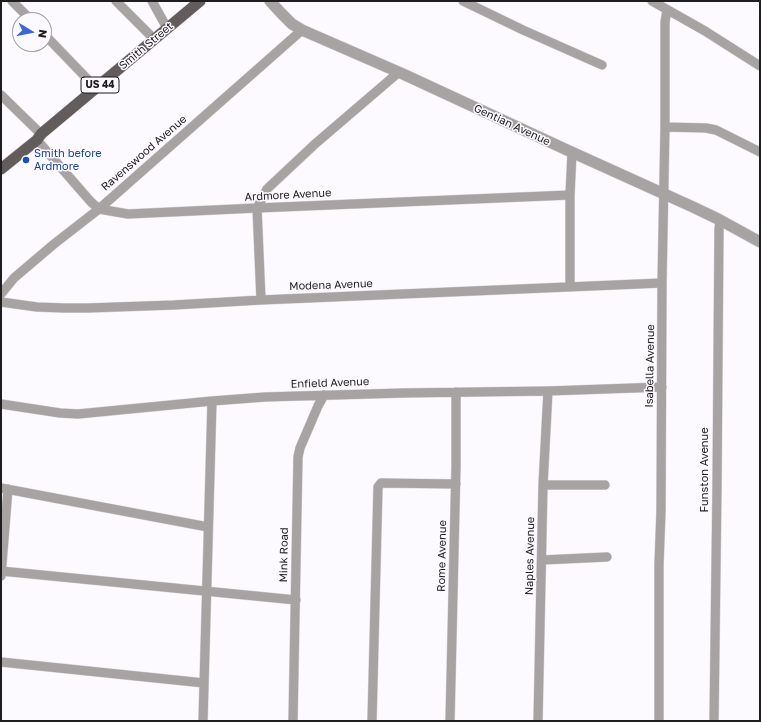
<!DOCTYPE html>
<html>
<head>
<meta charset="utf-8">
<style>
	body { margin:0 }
	#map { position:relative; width:761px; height:722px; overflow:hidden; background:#fcf9ff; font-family:"Golos Text",sans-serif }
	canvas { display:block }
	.frame { position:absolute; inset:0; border:2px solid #1e1d1f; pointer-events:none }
	.north { position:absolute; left:12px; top:12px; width:40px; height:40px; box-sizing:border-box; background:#fcf9ff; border:1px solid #a3a1a5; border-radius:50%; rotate:100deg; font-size:11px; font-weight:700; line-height:16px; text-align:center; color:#1e1d1f }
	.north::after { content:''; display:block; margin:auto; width:14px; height:18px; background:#3b66d6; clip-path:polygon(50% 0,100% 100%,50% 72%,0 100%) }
</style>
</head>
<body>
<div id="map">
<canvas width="761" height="722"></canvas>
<div class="frame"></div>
<div class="north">N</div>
</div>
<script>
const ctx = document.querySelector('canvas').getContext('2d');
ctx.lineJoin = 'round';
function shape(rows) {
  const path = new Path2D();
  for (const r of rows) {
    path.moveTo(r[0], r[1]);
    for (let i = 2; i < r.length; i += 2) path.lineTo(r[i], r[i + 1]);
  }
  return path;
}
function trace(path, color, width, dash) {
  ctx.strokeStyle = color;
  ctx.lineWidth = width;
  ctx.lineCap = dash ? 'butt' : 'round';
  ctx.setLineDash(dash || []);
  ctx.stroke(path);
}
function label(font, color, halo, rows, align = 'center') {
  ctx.font = font + ' "Golos Text",sans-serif';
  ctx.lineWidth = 3;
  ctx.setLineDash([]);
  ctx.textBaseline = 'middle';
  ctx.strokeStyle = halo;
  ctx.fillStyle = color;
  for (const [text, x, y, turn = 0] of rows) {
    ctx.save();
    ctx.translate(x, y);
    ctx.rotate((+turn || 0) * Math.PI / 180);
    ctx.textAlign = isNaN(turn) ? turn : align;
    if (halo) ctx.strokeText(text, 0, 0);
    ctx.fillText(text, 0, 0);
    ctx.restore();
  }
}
const minor = shape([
	[12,1,31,20],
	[116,1,154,39],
	[152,1,167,28],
	[463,1,523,30,602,65],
	[652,1,705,31,760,66],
	[44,34,96,88],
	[1,95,41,134],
	[665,127,706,128,716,130,760,152],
	[37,140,91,202,99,209,128,214,257,208,570,195],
	[570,286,570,195,572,153],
	[1,294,14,278,54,244,99,209,302,30],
	[261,300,257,208,267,189,315,144,399,72],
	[1,302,37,307,64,308,88,308,174,305,261,300,662,283],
	[1,404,60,413,78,414,212,401,265,397,403,393,548,391,662,387],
	[543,485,605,485],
	[1,488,208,527],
	[542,560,607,557],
	[1,571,296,600],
	[1,576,8,489],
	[1,662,204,683],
	[203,721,212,401],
	[293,721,298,457,300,448,318,406,324,395],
	[372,721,378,487,381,483,456,484],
	[450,721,456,466,456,392],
	[538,721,543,485,548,391],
	[659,721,659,564,661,511,662,283,665,127,665,22,667,10],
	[714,721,717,487,719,229,720,220]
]);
const tertiary = shape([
	[270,1,281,13,292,24,302,30,403,74,567,150,693,207,720,220,760,242]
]);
const primary = shape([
	[1,169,37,140,41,134,200,1]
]);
trace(minor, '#d8d6db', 10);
trace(tertiary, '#d8d6db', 12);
trace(primary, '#d8d6db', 12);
trace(minor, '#a7a3a3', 9);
trace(tertiary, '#a7a3a3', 11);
trace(primary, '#625c5c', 11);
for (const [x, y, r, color] of [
	[26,160,4,"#1a4fb4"]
]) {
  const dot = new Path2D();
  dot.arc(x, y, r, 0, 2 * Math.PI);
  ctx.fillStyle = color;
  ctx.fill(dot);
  trace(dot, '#fcf9ff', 1.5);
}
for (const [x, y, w] of [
	[100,85,38]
]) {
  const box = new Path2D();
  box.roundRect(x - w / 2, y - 8, w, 16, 3);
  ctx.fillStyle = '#fcf9ff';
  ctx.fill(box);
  trace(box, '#1e1d1f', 1);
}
label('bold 10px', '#1e1d1f', null, [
	["US 44",100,85]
]);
label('11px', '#1e1d1f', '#fcf9ff', [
	["Smith Street",146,46,-40],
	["Gentian Avenue",512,125,25],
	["Ravenswood Avenue",144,153,-41],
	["Ardmore Avenue",288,195,-3],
	["Modena Avenue",331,285,-2],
	["Isabella Avenue",650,366,-89],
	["Enfield Avenue",330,383,-2],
	["Funston Avenue",705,470,-90],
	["Mink Road",284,555,-89],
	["Rome Avenue",442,556,-89],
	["Naples Avenue",530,556,-89]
]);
label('11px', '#164399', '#fcf9ff', [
	["Smith before",34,154],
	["Ardmore",34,167]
], 'left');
</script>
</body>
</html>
